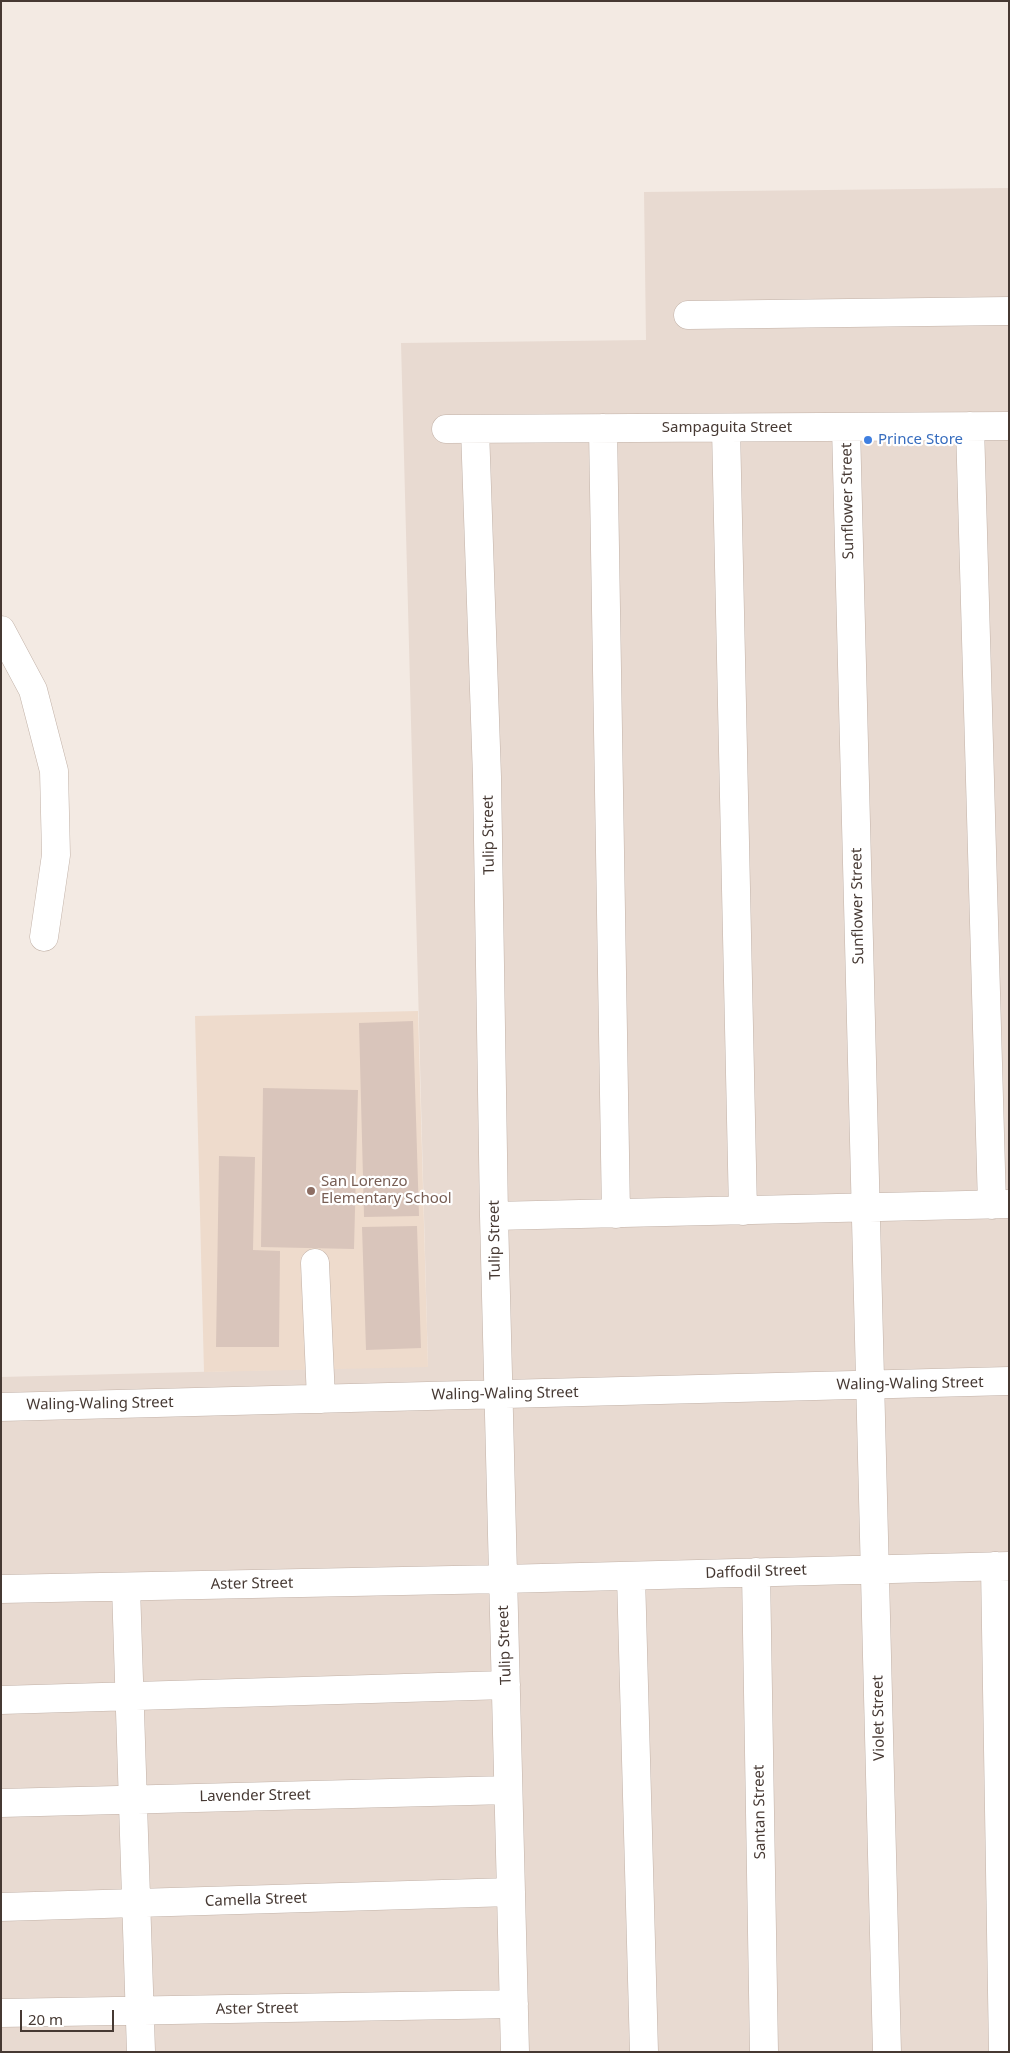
<!DOCTYPE html>
<html>
<head>
<meta charset="utf-8">
<style>
	body { margin:0 }
	#map { position:relative; width:1010px; height:2053px; overflow:hidden; background:#f3eae3; font-family:"Noto Sans",sans-serif }
	canvas { display:block }
	.frame { position:absolute; inset:0; border:2px solid #463933; pointer-events:none }
	.scale { position:absolute; left:20px; top:2010px; width:94px; height:22px; box-sizing:border-box; border:2px solid #463933; border-top:0; padding-left:6px; font-size:15px; line-height:18px; white-space:nowrap; color:#463933; -webkit-text-stroke:4px #fff; paint-order:stroke }
</style>
</head>
<body>
<div id="map">
<canvas width="1010" height="2053"></canvas>
<div class="frame"></div>
<div class="scale">20 m</div>
</div>
<script>
const ctx = document.querySelector('canvas').getContext('2d');
ctx.lineJoin = 'round';
function fillPath(path, color) {
  ctx.fillStyle = color;
  ctx.fill(path, 'evenodd');
}
function shape(rows) {
  const path = new Path2D();
  for (const r of rows) {
    path.moveTo(r[0], r[1]);
    for (let i = 2; i < r.length; i += 2) path.lineTo(r[i], r[i + 1]);
  }
  return path;
}
function trace(path, color, width, dash) {
  ctx.strokeStyle = color;
  ctx.lineWidth = width;
  ctx.lineCap = dash ? 'butt' : 'round';
  ctx.setLineDash(dash || []);
  ctx.stroke(path);
}
function label(font, color, halo, rows, align = 'center') {
  ctx.font = font + ' "Noto Sans",sans-serif';
  ctx.lineWidth = 4.5;
  ctx.setLineDash([]);
  ctx.textBaseline = 'middle';
  ctx.strokeStyle = halo;
  ctx.fillStyle = color;
  for (const [text, x, y, turn = 0] of rows) {
    ctx.save();
    ctx.translate(x, y);
    ctx.rotate((+turn || 0) * Math.PI / 180);
    ctx.textAlign = isNaN(turn) ? turn : align;
    if (halo) ctx.strokeText(text, 0, 0);
    ctx.fillText(text, 0, 0);
    ctx.restore();
  }
}
fillPath(shape([
	[1009,188,1009,2052,1,2052,1,1377,428,1366,401,343,646,340,644,192]
]), '#e8dad1');
fillPath(shape([
	[418,1011,428,1367,204,1372,195,1016]
]), '#eedbcc');
fillPath(shape([
	[413,1021,419,1216,364,1217,359,1023],
	[263,1088,358,1090,354,1249,261,1247],
	[219,1156,255,1157,253,1250,280,1251,279,1347,216,1347],
	[417,1226,421,1348,366,1350,362,1227]
]), '#d9c5bb');
const minor = shape([
	[688,315,1009,311],
	[970,426,992,1205],
	[846,427,887,2052],
	[603,428,616,1214],
	[726,428,743,1211],
	[446,429,1009,426],
	[475,429,487,777,494,1216,515,2052],
	[1,630,33,690,54,771,56,855,44,937],
	[494,1216,1009,1204],
	[315,1263,321,1399],
	[1,1407,1009,1381],
	[995,1566,1003,2052],
	[756,1572,764,2052],
	[631,1576,644,2052],
	[126,1587,141,2052],
	[1,1589,503,1579,1009,1566],
	[1,1700,506,1685],
	[1,1803,508,1790],
	[1,1907,511,1892],
	[1,2013,514,2004]
]);
trace(minor, '#c2b2a8', 29);
trace(minor, '#fff', 28);
for (const [x, y, r, color] of [
	[868,440,5,"#3f7fe0"],
	[311,1191,5,"#8d6e63"]
]) {
  const dot = new Path2D();
  dot.arc(x, y, r, 0, 2 * Math.PI);
  ctx.fillStyle = color;
  ctx.fill(dot);
  trace(dot, '#fff', 2);
}
label('15px', '#463933', '#fff', [
	["Sampaguita Street",727,428],
	["Sunflower Street",848,501,-91],
	["Tulip Street",489,835,-91],
	["Sunflower Street",858,906,-91],
	["Tulip Street",495,1240,-91],
	["Waling-Waling Street",910,1384,-1],
	["Waling-Waling Street",505,1394,-1],
	["Waling-Waling Street",100,1404,-1],
	["Daffodil Street",756,1572,-2],
	["Aster Street",252,1584,-1],
	["Tulip Street",505,1645,-92],
	["Violet Street",879,1718,-91],
	["Lavender Street",255,1796,-1],
	["Santan Street",760,1812,-91],
	["Camella Street",256,1900,-2],
	["Aster Street",257,2009,-1]
]);
label('15px', '#366cbe', '#fff', [
	["Prince Store",878,440]
], 'left');
label('15px', '#785e54', '#fff', [
	["San Lorenzo",321,1182],
	["Elementary School",321,1199]
], 'left');
</script>
</body>
</html>
